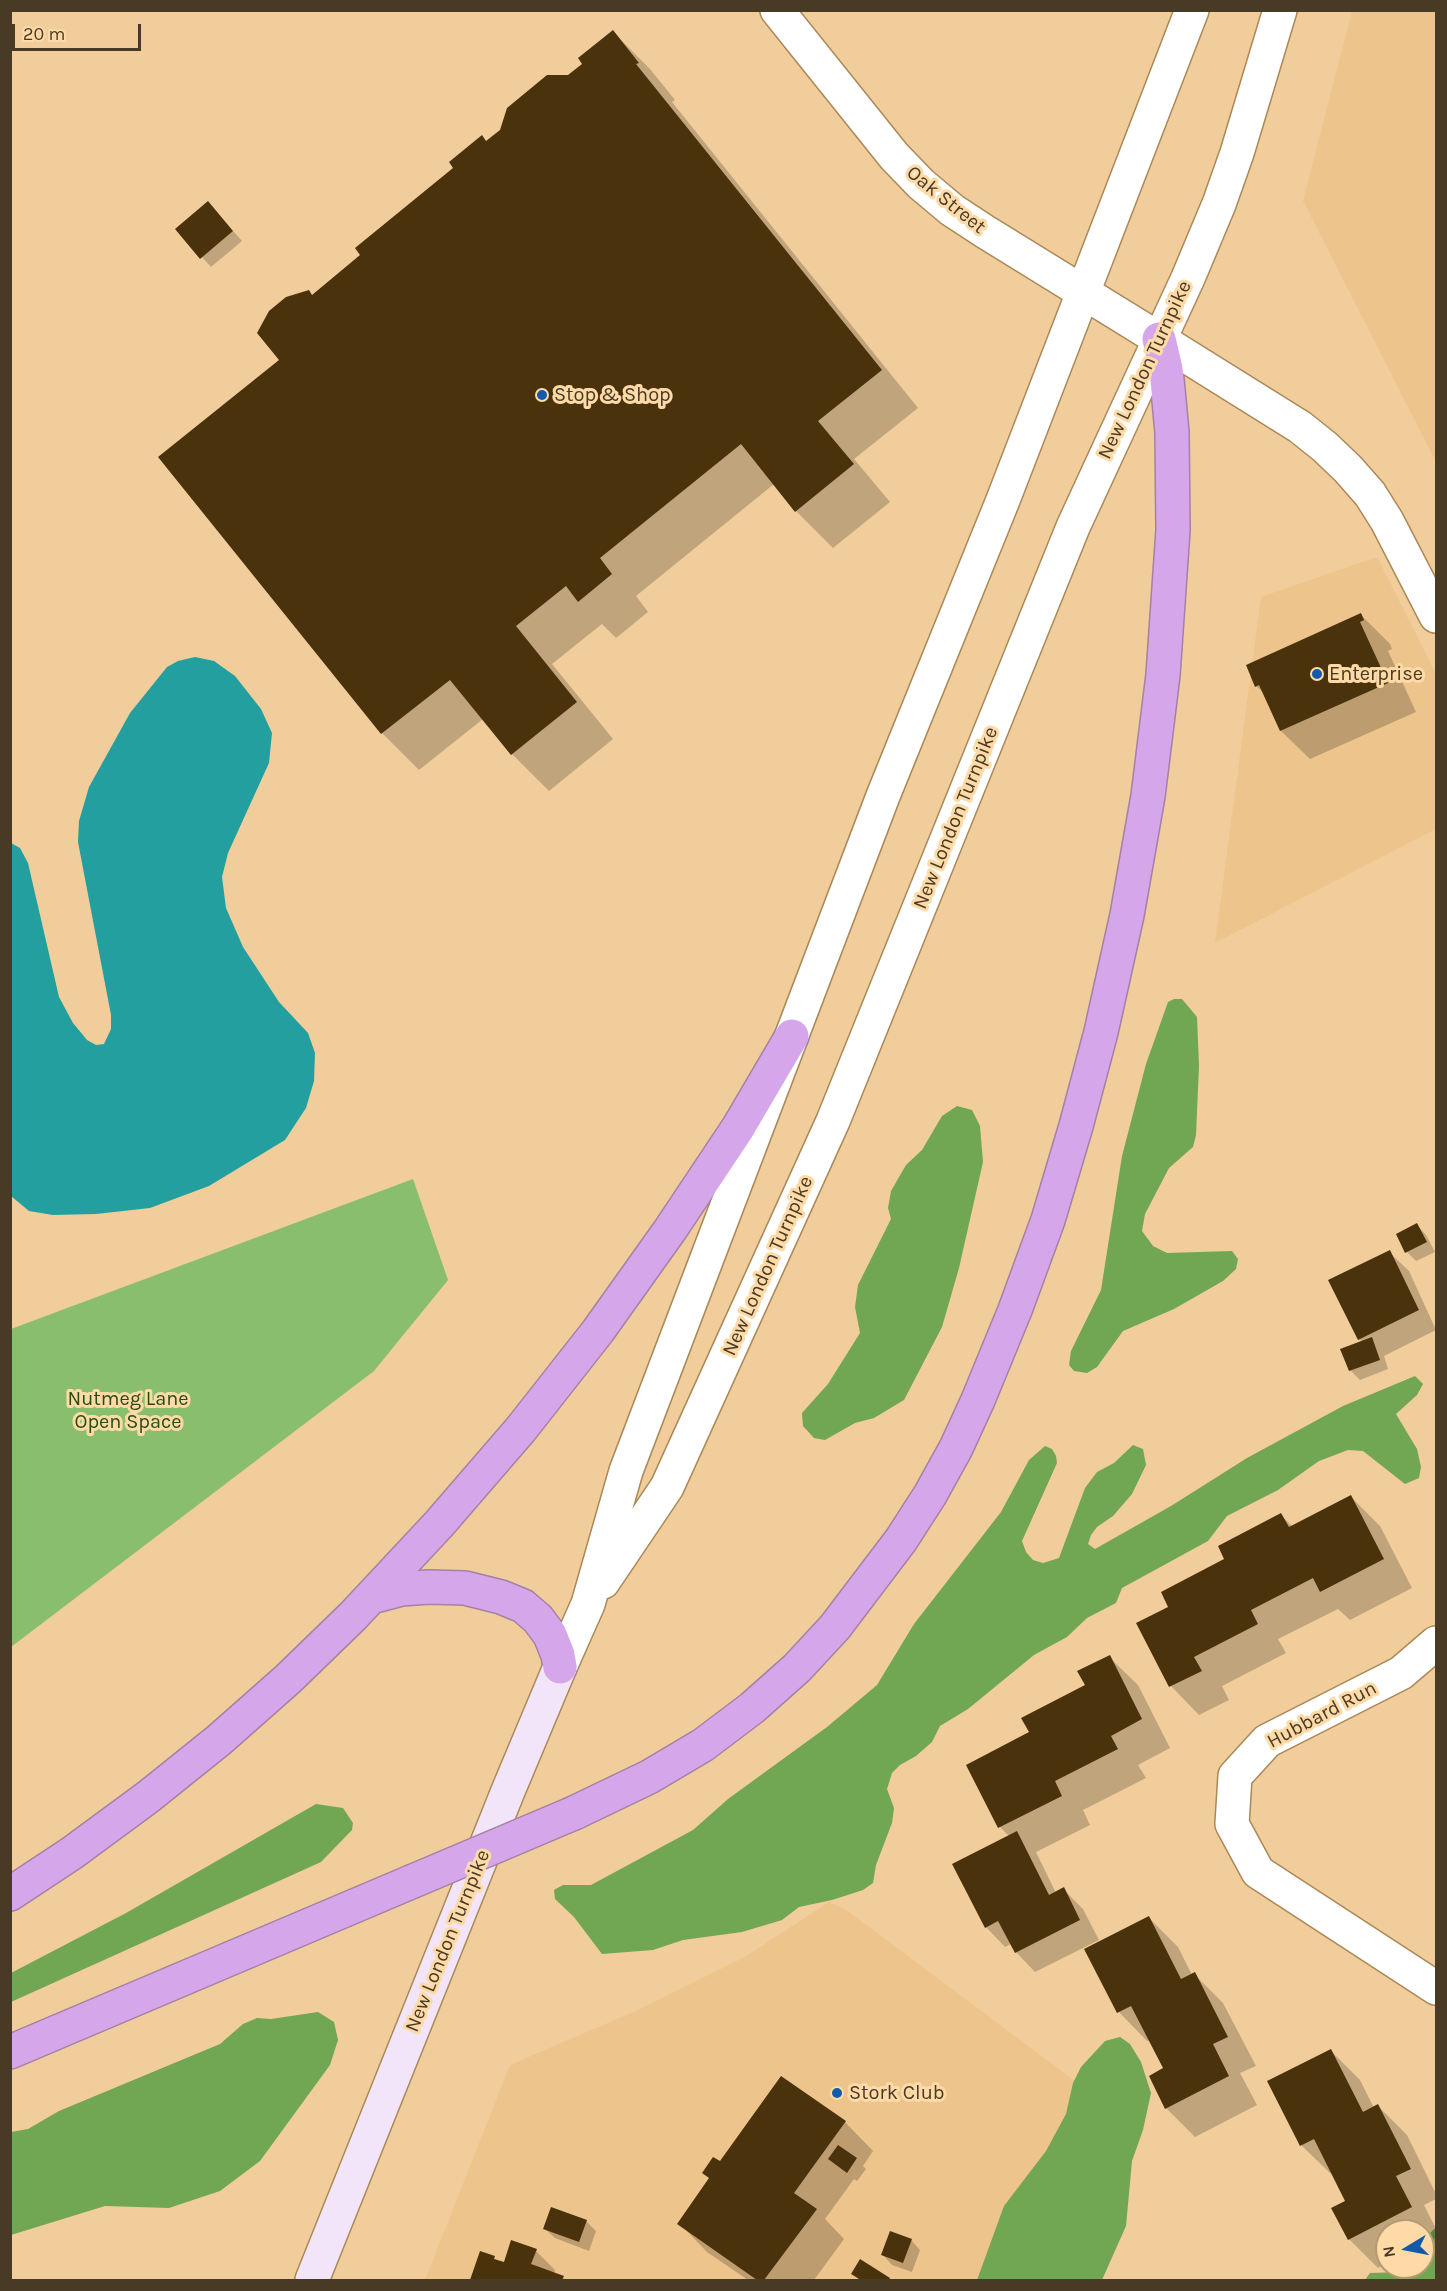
<!DOCTYPE html>
<html>
<head>
<meta charset="utf-8">
<style>
	body { margin:0 }
	#map { position:relative; width:1447px; height:2291px; overflow:hidden; background:#f1cd9b; font-family:Karla,sans-serif }
	canvas { display:block }
	.frame { position:absolute; inset:0; border:12px solid #493a26; pointer-events:none }
	.north { position:absolute; left:1375px; top:2219px; width:60px; height:60px; box-sizing:border-box; background:#fedaa7; border:2px solid #b69a73; border-radius:50%; rotate:260deg; font-size:16px; font-weight:700; line-height:24px; text-align:center; color:#493a26 }
	.north::after { content:''; display:block; margin:auto; width:21px; height:27px; background:#135aa9; clip-path:polygon(50% 0,100% 100%,50% 72%,0 100%) }
	.scale { position:absolute; left:12px; top:24px; width:129px; height:27px; box-sizing:border-box; border:3px solid #493a26; border-top:0; padding-left:8px; font-size:18px; line-height:21px; white-space:nowrap; color:#493a26; -webkit-text-stroke:4px #fedaa7; paint-order:stroke }
</style>
</head>
<body>
<div id="map">
<canvas width="1447" height="2291"></canvas>
<div class="frame"></div>
<div class="north">N</div>
<div class="scale">20 m</div>
</div>
<script>
const ctx = document.querySelector('canvas').getContext('2d');
ctx.lineJoin = 'round';
function fillPath(path, color) {
  ctx.fillStyle = color;
  ctx.fill(path, 'evenodd');
}
function shape(rows) {
  const path = new Path2D();
  for (const r of rows) {
    path.moveTo(r[0], r[1]);
    for (let i = 2; i < r.length; i += 2) path.lineTo(r[i], r[i + 1]);
  }
  return path;
}
function trace(path, color, width, dash) {
  ctx.strokeStyle = color;
  ctx.lineWidth = width;
  ctx.lineCap = dash ? 'butt' : 'round';
  ctx.setLineDash(dash || []);
  ctx.stroke(path);
}
function label(font, color, halo, rows, align = 'center') {
  ctx.font = font + ' Karla,sans-serif';
  ctx.lineWidth = 6;
  ctx.setLineDash([]);
  ctx.textBaseline = 'middle';
  ctx.strokeStyle = halo;
  ctx.fillStyle = color;
  for (const [text, x, y, turn = 0] of rows) {
    ctx.save();
    ctx.translate(x, y);
    ctx.rotate((+turn || 0) * Math.PI / 180);
    ctx.textAlign = isNaN(turn) ? turn : align;
    if (halo) ctx.strokeText(text, 0, 0);
    ctx.fillText(text, 0, 0);
    ctx.restore();
  }
}
fillPath(shape([
	[1352,11,1436,11,1436,462,1303,201],
	[1377,557,1436,674,1436,829,1215,943,1261,597],
	[829,1902,845,1909,1107,2105,1017,2280,425,2280,510,2065,638,2010,745,1957]
]), '#edc48b');
fillPath(shape([
	[413,1179,448,1280,374,1371,11,1647,11,1329]
]), '#89be6d');
fillPath(shape([
	[1174,999,1182,999,1197,1017,1199,1066,1196,1135,1193,1147,1169,1168,1145,1214,1142,1231,1153,1246,1167,1253,1232,1251,1238,1259,1236,1269,1223,1281,1174,1309,1123,1331,1097,1367,1087,1373,1074,1371,1069,1365,1071,1351,1101,1290,1122,1156,1146,1064,1168,1002],
	[957,1106,972,1110,980,1126,983,1162,959,1268,942,1327,904,1400,874,1418,855,1423,825,1440,814,1438,803,1426,802,1413,828,1384,860,1333,855,1307,858,1285,891,1219,888,1208,891,1191,906,1165,922,1150,942,1116],
	[1415,1376,1423,1384,1417,1395,1396,1414,1417,1449,1421,1467,1419,1478,1405,1484,1363,1451,1348,1450,1319,1461,1278,1490,1227,1516,1208,1541,1122,1588,1116,1603,1087,1618,1067,1637,1034,1655,968,1709,940,1726,932,1742,916,1756,900,1765,892,1773,887,1789,894,1808,892,1823,876,1865,873,1883,863,1890,832,1900,799,1907,782,1920,742,1932,683,1940,653,1950,602,1954,574,1917,555,1899,554,1890,563,1885,591,1885,693,1830,728,1799,827,1727,877,1685,914,1624,1001,1512,1029,1460,1045,1446,1052,1449,1056,1456,1057,1463,1022,1541,1026,1552,1033,1560,1043,1563,1059,1558,1085,1488,1097,1472,1114,1463,1133,1445,1143,1449,1146,1465,1132,1494,1113,1516,1097,1527,1091,1535,1088,1544,1095,1549,1171,1506,1247,1458,1343,1406],
	[316,1804,343,1808,353,1823,352,1830,321,1862,11,2002,11,1973,126,1913],
	[318,2012,334,2022,338,2040,330,2065,260,2161,220,2191,169,2208,105,2206,11,2235,11,2132,28,2129,59,2111,220,2044,243,2024,257,2018,271,2019],
	[1120,2037,1130,2044,1141,2062,1151,2093,1143,2130,1132,2161,1126,2226,1102,2280,977,2280,1004,2206,1046,2151,1066,2114,1073,2083,1081,2067,1105,2041],
	[1434,2229,1436,2229,1436,2280,1365,2280,1370,2273,1402,2272,1409,2267,1423,2267,1423,2241]
]), '#71a653');
fillPath(shape([
	[195,657,214,661,235,676,261,709,272,733,269,763,228,853,222,877,226,908,243,947,279,1002,308,1033,315,1053,314,1081,306,1108,285,1140,209,1186,150,1208,96,1214,53,1215,29,1211,11,1196,11,843,20,848,28,863,59,997,73,1023,87,1040,96,1045,104,1044,111,1029,111,1015,78,842,79,821,89,787,130,713,167,667,178,661]
]), '#239f9f');
fillPath(shape([
	[613,32,650,69,675,100,672,102,918,408,854,459,890,502,833,548,796,511,774,484,636,596,648,612,616,638,602,624,552,664,613,739,549,791,512,754,483,719,419,770,382,733,160,457,281,360,312,296,362,256,487,143,584,64],
	[217,213,242,241,211,267,177,229],
	[1361,615,1390,644,1392,649,1388,651,1416,712,1310,759,1281,731,1265,694,1256,686],
	[1417,1225,1426,1235,1435,1252,1416,1261,1407,1252],
	[1389,1252,1409,1271,1436,1330,1384,1356,1388,1369,1360,1380,1350,1370,1363,1342,1359,1339],
	[1351,1497,1380,1526,1412,1588,1350,1620,1338,1609,1278,1639,1286,1653,1222,1686,1229,1700,1199,1715,1171,1686,1138,1624,1170,1607,1281,1515,1293,1527],
	[1109,1657,1138,1685,1170,1748,1138,1765,1146,1778,1083,1810,1090,1825,1036,1852,1056,1893,1063,1889,1083,1909,1099,1940,1035,1972,1016,1952,1011,1944,1005,1947,986,1927,1009,1836,1000,1827,968,1765,1031,1733,1087,1686],
	[1149,1918,1178,1947,1192,1975,1194,1974,1223,2003,1256,2066,1240,2073,1257,2105,1195,2137,1166,2108,1165,2069,1150,2040,1147,2041,1119,2012],
	[1331,2051,1360,2080,1374,2108,1378,2106,1407,2135,1436,2194,1436,2199,1424,2205,1436,2229,1436,2238,1423,2245,1423,2231,1387,2231,1387,2263,1378,2268,1349,2239,1347,2202,1333,2172,1330,2173,1301,2145],
	[845,2122,873,2151,863,2166,866,2169,857,2181,854,2179,825,2219,844,2239,814,2280,748,2280,707,2252,679,2223,720,2163],
	[586,2221,596,2231,589,2251,555,2238,545,2229],
	[911,2240,920,2250,912,2272,892,2265,883,2255],
	[536,2251,555,2270,554,2274,567,2280,471,2280,481,2253,505,2264],
	[861,2261,890,2280,859,2280,853,2274]
]), '#0003');
fillPath(shape([
	[613,30,639,63,636,64,882,370,818,421,854,464,795,512,741,444,600,558,612,574,578,602,566,586,516,626,577,702,511,755,450,680,381,734,158,457,279,360,257,333,269,311,286,297,309,290,312,295,360,255,355,248,453,168,449,162,482,135,486,141,500,130,507,108,547,75,568,75,582,64,578,58],
	[208,201,233,231,200,259,175,229],
	[1361,613,1364,620,1360,622,1388,683,1280,731,1259,685,1255,687,1246,665],
	[1417,1223,1427,1242,1405,1253,1396,1234],
	[1390,1250,1419,1310,1358,1340,1328,1280],
	[1372,1337,1380,1360,1349,1371,1340,1349],
	[1351,1495,1384,1559,1320,1592,1313,1578,1251,1610,1258,1624,1194,1657,1202,1671,1169,1687,1136,1623,1168,1607,1161,1592,1224,1559,1218,1546,1281,1513,1289,1527],
	[1110,1655,1142,1719,1111,1736,1118,1749,1055,1781,1062,1796,998,1828,966,1765,1029,1732,1021,1718,1085,1685,1077,1671],
	[1017,1831,1049,1895,1064,1887,1080,1920,1015,1953,998,1921,985,1928,952,1864],
	[1149,1916,1181,1979,1195,1972,1228,2037,1213,2044,1229,2076,1165,2109,1149,2076,1163,2068,1131,2006,1117,2013,1084,1949],
	[1331,2049,1363,2112,1378,2104,1411,2169,1396,2176,1412,2207,1348,2240,1331,2208,1345,2201,1314,2139,1300,2146,1267,2081],
	[781,2076,846,2121,794,2193,817,2209,764,2280,757,2280,677,2224,709,2178,702,2173,713,2157,720,2161],
	[838,2145,857,2158,847,2173,828,2159],
	[551,2207,587,2220,579,2242,543,2229],
	[890,2231,912,2239,903,2263,881,2255],
	[511,2240,537,2249,531,2264,564,2276,562,2280,470,2280,480,2251,495,2256,494,2259,504,2262],
	[860,2259,890,2278,889,2280,861,2280,851,2274]
]), '#49320c');
const minor = shape([
	[1159,339,1300,427,1325,447,1348,469,1370,494,1387,521,1436,616],
	[1436,1643,1401,1673,1267,1741,1235,1776,1232,1824,1258,1872,1436,1988]
]);
const tertiary = shape([
	[777,10,894,156,921,184,952,210,984,231,1159,339],
	[603,1582,667,1487,833,1121,1073,527,1188,278,1219,204,1237,153,1280,10],
	[560,1667,588,1604,626,1471,883,796,1003,500,1192,10]
]);
const secondary = shape([
	[312,2280,508,1791,560,1667]
]);
const motorway = shape([
	[371,1597,401,1589,429,1587,465,1588,501,1597,523,1606,538,1619,550,1635,558,1655,560,1667],
	[574,1813,649,1777,703,1745,752,1708,797,1668,835,1627,901,1540,930,1495,956,1448,978,1400,1015,1310,1048,1220,1076,1126,1101,1032,1127,915,1148,796,1163,675,1173,530,1172,432,1166,369,1159,339],
	[10,1894,72,1853,148,1797,219,1740,288,1679,353,1616,439,1524,521,1429,598,1331,670,1230,738,1128,792,1036],
	[10,2052,411,1882]
]);
trace(minor, '#aa8858', 36);
trace(tertiary, '#aa8858', 36);
trace(secondary, '#aa8858', 36);
trace(motorway, '#a481a5', 36);
trace(minor, '#fff', 33);
trace(tertiary, '#fff', 33);
trace(secondary, '#f2e5f9', 33);
trace(motorway, '#d5a7ea', 33);
const motorwayBridge = shape([
	[411,1882,574,1813]
]);
trace(motorwayBridge, '#a481a5', 36, []);
trace(motorwayBridge, '#d5a7ea', 33);
for (const [x, y, r, color] of [
	[542,395,6,"#135aa9"],
	[1317,674,6,"#135aa9"],
	[837,2093,6,"#135aa9"]
]) {
  const dot = new Path2D();
  dot.arc(x, y, r, 0, 2 * Math.PI);
  ctx.fillStyle = color;
  ctx.fill(dot);
  trace(dot, '#fedaa7', 2);
}
label('20px', '#493a26', '#fedaa7', [
	["Oak Street",946,200,39],
	["New London Turnpike",1145,370,-65],
	["New London Turnpike",956,818,-68],
	["New London Turnpike",768,1266,-66],
	["Hubbard Run",1322,1715,-28],
	["New London Turnpike",448,1941,-68]
]);
label('20px', '#493a26', '#fedaa7', [
	["Stop & Shop",554,395],
	["Enterprise",1329,674],
	["Stork Club",849,2093]
], 'left');
label('20px', '#284b11', '#fedaa7', [
	["Nutmeg Lane",128,1399],
	["Open Space",128,1422]
]);
</script>
</body>
</html>
